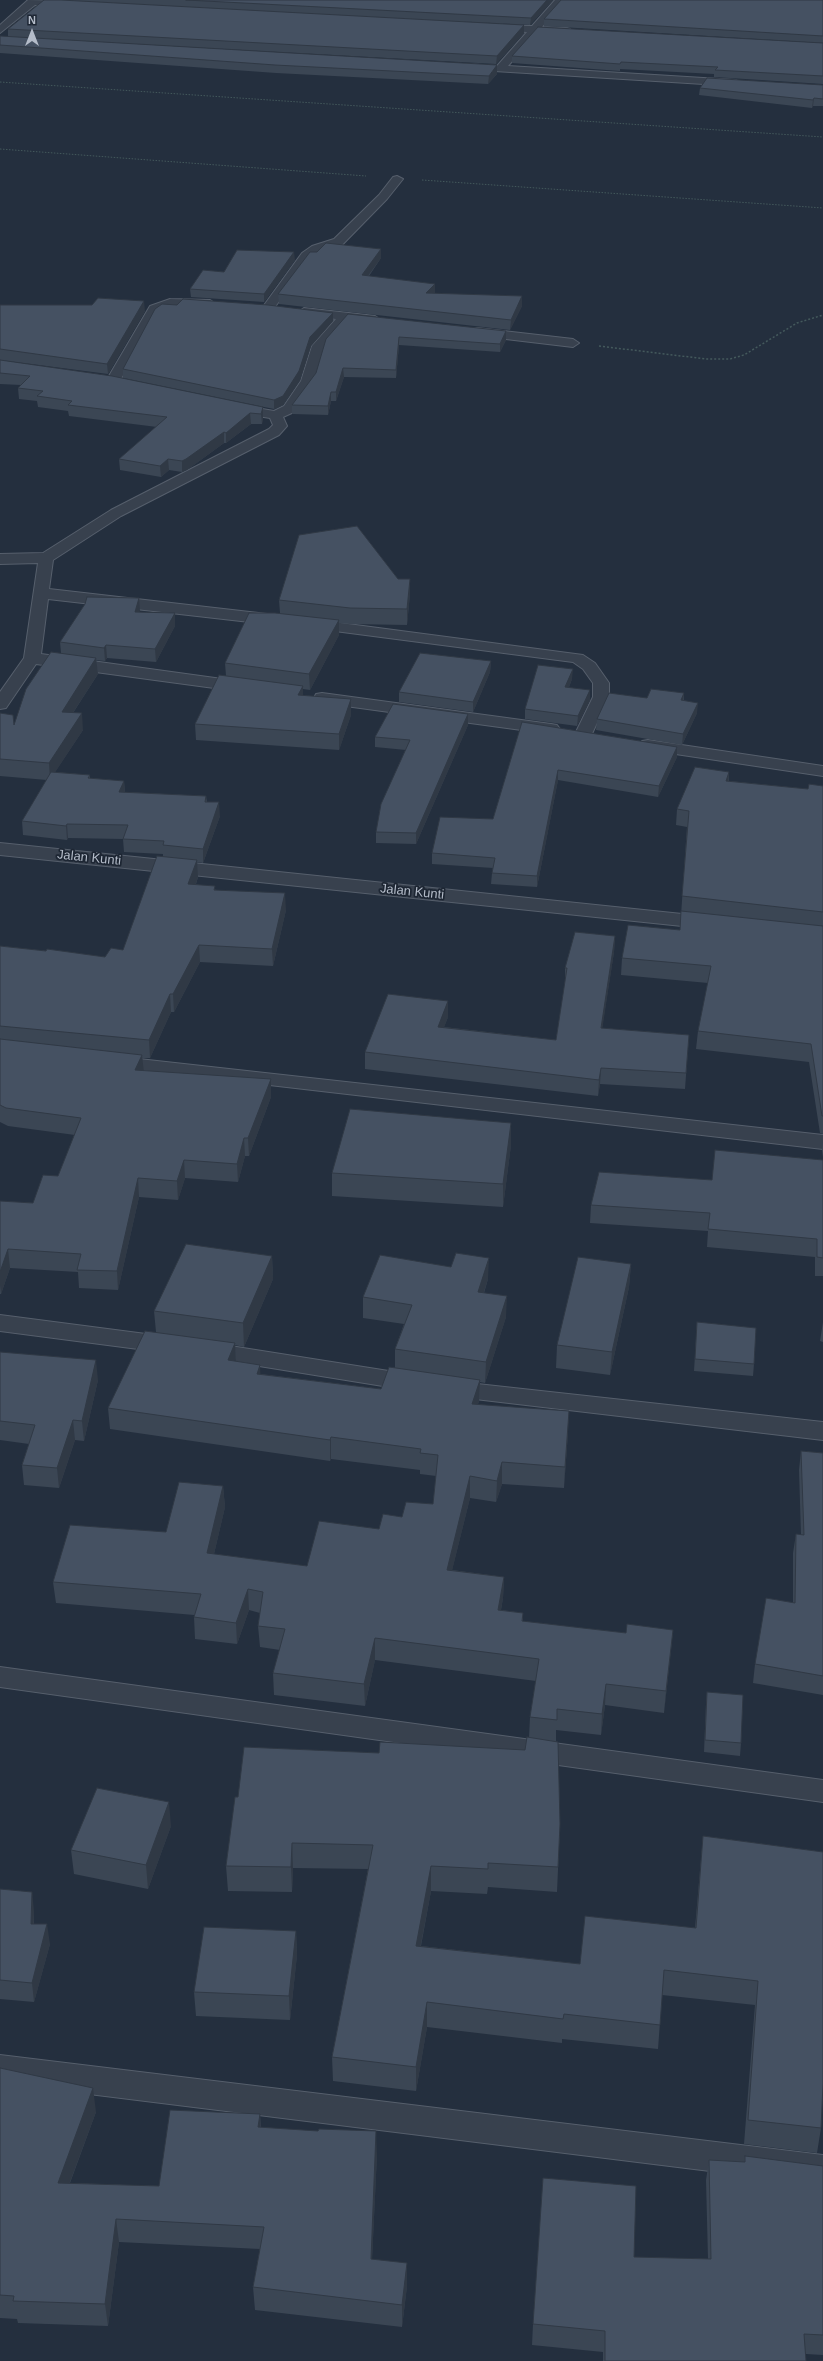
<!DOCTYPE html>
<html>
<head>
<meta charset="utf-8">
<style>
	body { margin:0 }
	#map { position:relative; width:823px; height:2361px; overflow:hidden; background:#242f3e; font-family:Arial,sans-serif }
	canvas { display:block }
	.north { position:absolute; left:12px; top:12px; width:40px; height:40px; -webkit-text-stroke:3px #1d2633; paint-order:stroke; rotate:0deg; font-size:11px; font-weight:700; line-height:16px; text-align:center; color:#b4bcc9 }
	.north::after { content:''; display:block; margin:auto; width:14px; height:18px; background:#b4bcc9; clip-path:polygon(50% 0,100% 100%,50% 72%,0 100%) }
</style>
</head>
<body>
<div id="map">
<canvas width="823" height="2361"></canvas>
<div class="north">N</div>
</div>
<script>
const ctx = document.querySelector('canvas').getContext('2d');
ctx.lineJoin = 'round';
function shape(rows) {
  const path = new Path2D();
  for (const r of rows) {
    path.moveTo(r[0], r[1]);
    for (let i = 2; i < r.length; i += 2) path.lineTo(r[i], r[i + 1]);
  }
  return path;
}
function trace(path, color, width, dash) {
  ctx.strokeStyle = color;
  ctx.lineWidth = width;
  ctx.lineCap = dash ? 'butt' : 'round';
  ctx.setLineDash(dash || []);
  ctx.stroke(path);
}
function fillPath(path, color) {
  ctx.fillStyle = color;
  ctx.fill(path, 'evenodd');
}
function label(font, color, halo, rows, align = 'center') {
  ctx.font = font + ' Arial,sans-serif';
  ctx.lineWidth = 3.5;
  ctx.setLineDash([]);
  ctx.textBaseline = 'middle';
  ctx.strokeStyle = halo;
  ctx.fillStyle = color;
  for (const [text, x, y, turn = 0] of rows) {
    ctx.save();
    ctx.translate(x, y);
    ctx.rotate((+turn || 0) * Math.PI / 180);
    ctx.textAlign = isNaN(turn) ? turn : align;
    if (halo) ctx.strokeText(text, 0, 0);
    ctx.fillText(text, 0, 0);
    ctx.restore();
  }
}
const minor = shape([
	[28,0,70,1,75,4,70,7,35,5,0,33,0,25,28,0],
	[555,0,565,0,542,27,567,28,570,29,570,33,537,32,508,66,736,80,741,83,736,86,462,69,462,65,466,64,497,66,527,32,493,30,488,27,490,25,532,26,555,0],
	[397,176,403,179,387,199,342,245,320,252,310,259,272,311,264,311,262,308,302,253,312,246,334,239,379,195,393,177,397,176],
	[170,299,210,300,216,304,210,308,171,307,159,312,118,384,108,384,106,381,150,306,170,299],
	[304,308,375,316,381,320,375,324,348,321,325,347,315,381,294,412,283,417,287,426,279,435,121,516,53,560,49,589,276,615,282,617,284,620,282,623,276,625,48,599,41,654,244,682,250,683,252,687,250,691,244,692,36,664,6,708,0,709,0,692,24,658,38,563,0,564,0,554,43,553,111,510,269,429,273,425,270,418,233,412,226,408,233,404,274,411,284,406,301,381,312,346,336,319,300,315,298,312,304,308],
	[477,328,573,339,579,343,573,347,472,335,471,332,472,329,477,328],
	[310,619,583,655,595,663,609,683,609,697,590,738,578,738,575,734,593,697,593,683,583,669,573,662,304,627,302,624,304,621,310,619],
	[322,693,551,724,557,725,560,729,557,733,551,734,316,702,314,698,316,694,322,693],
	[648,740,823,766,823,776,642,749,639,745,642,741,648,740],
	[0,843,711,917,718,919,721,923,718,927,711,929,0,855,0,843],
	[112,1056,823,1135,823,1149,105,1066,102,1062,105,1058,112,1056],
	[0,1315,169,1337,177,1339,181,1345,177,1351,169,1353,0,1331,0,1315],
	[205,1342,414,1375,423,1377,426,1383,423,1389,414,1391,197,1356,193,1350,197,1344,205,1342],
	[450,1381,823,1422,823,1440,441,1395,438,1389,441,1383,450,1381],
	[0,1667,823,1780,823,1802,0,1687,0,1667],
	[0,2055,823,2155,823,2185,0,2083,0,2055]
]);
trace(minor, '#565f6c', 2);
trace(shape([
	[0,82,823,137],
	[0,149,366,176],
	[422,180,823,208]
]), '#44595c', 1, [1.5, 1.5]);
trace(shape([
	[599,346,706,359,730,359,744,355,797,323,823,315]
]), '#44595c', 1.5, [2, 2]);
fillPath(minor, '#38414e');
fillPath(shape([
	[44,0,553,0,530,25,454,21,524,25,524,33,496,64,43,39,497,74,488,84,276,73,0,53,0,36,8,37,8,29],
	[823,0,823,43,544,26,544,19],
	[823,43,823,84,714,77,714,74,620,69,620,71,512,63,512,56],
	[823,85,823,106,813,106,812,108,699,95,700,88],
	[381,249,381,258,369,276,435,293,522,306,510,330,279,304,278,294,317,252],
	[295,260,264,302,191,297,190,289,224,272],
	[0,305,145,311,108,374,0,360,263,407,263,418,262,424,251,424,226,443,224,443,187,470,182,472,169,470,161,477,120,470,119,459,157,427,69,416,68,411,38,407,37,401,19,399,18,388,21,385,0,384],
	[348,314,506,340,500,352,399,345,396,378,344,377,336,401,331,401,328,415,292,414,292,405,316,373],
	[333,321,311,346,300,380,283,405,274,409,123,378,123,369],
	[398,579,410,579,410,594,407,625,350,624,339,623,339,635,310,690,303,689,303,695,351,715,339,750,196,740,195,724,226,676,225,663,280,613,279,600],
	[139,612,175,626,156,662,107,658,105,661,96,660,98,674,73,713,83,730,55,772,90,775,90,778,124,781,125,792,206,796,207,802,220,816,203,863,197,862,198,877,196,884,286,910,273,966,200,962,174,1012,171,1012,150,1058,142,1058,143,1071,271,1079,271,1097,249,1156,245,1156,238,1182,185,1178,178,1200,139,1197,118,1290,79,1288,78,1272,10,1268,1,1294,0,1294,0,1201,33,1203,58,1176,75,1135,8,1126,0,1122,0,946,105,957,123,950,163,857,163,854,124,852,123,839,68,838,67,840,23,835,22,821,47,780,0,776,0,713,14,724,61,653,60,642],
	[491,661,490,672,473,712,399,702,399,692],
	[572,679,569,687,590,700,577,726,525,719,525,709],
	[684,693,684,701,697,713,682,745,596,730,597,719,647,698],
	[468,714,468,725,416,844,376,843,376,832,406,750,375,747,375,737],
	[522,722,677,747,677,757,658,797,558,780,537,887,491,884,492,873,493,868,432,864,432,853,493,819],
	[729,772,729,781,808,789,823,786,823,1134,820,1133,809,1062,696,1049,698,1031,708,983,621,975,622,958,680,930,687,827,676,825,677,809],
	[615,936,614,952,602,1028,689,1035,685,1089,600,1084,598,1096,365,1069,365,1052,448,1017,444,1027,556,1040,565,983,565,968],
	[511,1123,511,1145,503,1207,332,1196,332,1173],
	[823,1142,823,1157,822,1150],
	[823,1160,823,1276,815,1276,815,1257,707,1247,708,1231,590,1223,591,1205,712,1180],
	[272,1256,273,1279,244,1347,235,1345,236,1361,260,1365,260,1374,381,1389,395,1368,395,1349,404,1324,363,1318,363,1297,488,1279,484,1293,506,1317,485,1383,480,1382,479,1401,478,1404,568,1432,564,1488,502,1484,496,1502,470,1498,452,1570,504,1577,503,1598,501,1610,523,1613,523,1622,626,1633,673,1630,664,1713,605,1705,601,1735,556,1730,556,1741,560,1824,557,1892,488,1887,487,1894,431,1891,421,1946,580,1964,695,1928,703,1836,823,1852,823,2091,821,2128,817,2153,744,2144,755,2005,662,1995,658,2049,562,2039,562,2043,427,2027,416,2091,333,2081,332,2057,368,1869,293,1868,292,1892,228,1891,226,1866,238,1797,379,1753,525,1750,529,1738,530,1717,536,1681,375,1660,365,1706,274,1695,273,1673,280,1650,260,1647,258,1626,260,1613,249,1610,237,1644,195,1639,194,1617,194,1615,56,1603,53,1582,166,1532,223,1486,225,1507,214,1554,307,1566,402,1517,433,1504,436,1476,420,1474,420,1470,331,1459,330,1461,110,1429,108,1408,156,1332,154,1311],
	[631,1264,629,1287,610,1375,556,1368,557,1345],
	[697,1322,754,1364,753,1376,694,1371],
	[823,1322,823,1342,820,1341],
	[0,1352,98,1380,84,1441,75,1440,59,1488,24,1485,22,1465,29,1444,0,1440],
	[801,1451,823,1453,823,1695,753,1683,755,1664,793,1602,793,1553,796,1534,801,1535,799,1470],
	[707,1692,741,1743,740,1756,704,1752,706,1704],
	[171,1826,148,1889,74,1874,71,1850],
	[0,1889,34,1911,34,1924,50,1944,34,2002,0,1999],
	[296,1931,297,1955,290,2020,196,2016,194,1992],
	[0,2068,96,2112,70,2183,159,2186,260,2114,261,2128,377,2154,372,2259,407,2286,402,2327,255,2310,253,2287,260,2249,119,2242,108,2326,18,2323,17,2319,0,2318],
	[745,2156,823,2166,823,2355,806,2354,806,2361,603,2361,603,2352,532,2345,533,2324,634,2257,708,2259,706,2180,709,2160,744,2162]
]), '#3b4654');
fillPath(shape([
	[547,0,553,0,530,25,531,18],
	[524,25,524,33,496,64,497,56],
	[497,65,497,74,488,84,489,76],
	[814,98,813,106,812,108,813,100],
	[381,249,381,258,362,284,362,275],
	[294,252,295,260,264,302,264,294],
	[435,284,435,293,426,293],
	[522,296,522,306,510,330,511,320],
	[144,301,145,311,108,374,107,364],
	[333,313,333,321,311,346,300,380,283,405,274,409,274,400,310,337],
	[506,331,506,340,500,352,500,344],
	[399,337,399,345,396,378,396,370],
	[343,368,344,377,336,401,336,392],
	[331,392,331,401,328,415,328,406],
	[263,407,263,418,262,424,261,414],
	[250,413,251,424,226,443,226,433],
	[224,432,224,443,187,470,182,472,182,461],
	[168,459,169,470,161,477,160,466],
	[410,579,410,594,407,625,407,609],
	[139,598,140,611,136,625,135,612],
	[175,613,175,626,156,662,155,649],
	[339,620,339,635,310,690,309,674],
	[106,645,107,658,105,661,104,648],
	[96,658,98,674,63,728,62,712],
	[491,661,490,672,473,712,473,702],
	[573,669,572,679,565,697,565,687],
	[303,686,303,702,298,695],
	[590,690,590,700,577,726,578,716],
	[684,693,683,703,681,700],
	[351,699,351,715,339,750,339,734],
	[698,703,697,713,682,745,683,734],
	[82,713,83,730,50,780,49,763],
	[468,714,468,725,416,844,416,833],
	[677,747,677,757,658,797,659,786],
	[558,770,558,780,537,887,537,876],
	[729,772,728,788,726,781],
	[124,781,125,794,119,792],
	[219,802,220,816,203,863,203,849],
	[67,824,68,838,67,840,66,826],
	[197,860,198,877,190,901,188,884],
	[285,893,286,910,273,966,272,949],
	[615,936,614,952,600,1044,601,1028],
	[199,945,200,962,174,1012,173,994],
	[170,994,171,1012,150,1058,149,1040],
	[448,1001,448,1017,438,1043,438,1027],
	[142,1055,144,1073,135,1070],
	[601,1068,600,1084,598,1096,599,1080],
	[271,1079,271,1097,249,1156,248,1138],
	[511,1123,511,1145,503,1207,503,1184],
	[244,1138,245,1156,238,1182,237,1164],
	[184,1160,185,1178,178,1200,177,1181],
	[138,1178,139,1197,118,1290,117,1271],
	[8,1249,10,1268,1,1294,0,1285,0,1272],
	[272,1256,273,1279,244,1347,243,1323],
	[489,1258,488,1279,477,1313,478,1292],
	[631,1264,629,1287,610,1375,612,1352],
	[507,1296,506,1317,485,1383,486,1362],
	[235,1343,236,1364,228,1360],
	[96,1360,98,1380,84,1441,82,1421],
	[260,1365,261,1386,257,1374],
	[480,1380,479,1401,472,1425,472,1404],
	[569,1411,568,1432,564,1488,565,1467],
	[73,1420,75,1440,59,1488,57,1468],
	[331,1437,331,1459,330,1461,330,1440],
	[502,1462,502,1484,496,1502,497,1481],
	[470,1476,470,1498,447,1591,447,1570],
	[223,1486,225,1507,209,1575,207,1553],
	[504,1577,503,1598,497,1631,498,1610],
	[248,1589,249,1610,237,1644,236,1623],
	[673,1630,671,1651,664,1713,666,1691],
	[375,1638,375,1660,365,1706,364,1684],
	[606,1684,605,1705,601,1735,602,1714],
	[169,1802,171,1826,148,1889,146,1865],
	[292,1843,293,1868,292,1892,291,1867],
	[431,1866,431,1891,416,1970,416,1946],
	[32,1892,34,1911,33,1943,31,1924],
	[47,1924,50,1944,34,2002,32,1983],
	[296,1931,297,1955,290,2020,289,1996],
	[427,2002,427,2027,416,2091,416,2067],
	[93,2088,96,2112,61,2206,58,2183],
	[260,2114,261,2138,258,2127],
	[376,2131,377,2154,371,2282,371,2259],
	[116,2219,119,2242,108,2326,105,2304],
	[407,2263,407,2286,402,2327,402,2305]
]), '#303945');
const building = shape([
	[44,0,61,0,524,25,497,56,8,29,44,0],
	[186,0,547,0,531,18,186,0],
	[561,0,823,0,823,36,544,19,561,0],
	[538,27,823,43,823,76,715,70,718,67,621,62,620,64,512,56,538,27],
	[0,36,497,65,489,76,275,65,0,45,0,36],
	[707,78,823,85,823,99,814,98,813,100,700,88,707,78],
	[326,243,381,249,362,275,435,284,426,293,522,296,511,320,278,294,310,252,317,252,326,243],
	[237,250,294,252,264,294,190,289,203,270,224,272,237,250],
	[98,298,144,301,107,364,0,349,0,305,92,305,98,298],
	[183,299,268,305,333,313,310,337,299,371,283,396,274,400,123,369,155,309,162,304,177,305,183,299],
	[348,314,506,331,500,344,399,337,396,370,343,368,336,392,331,392,328,406,292,405,316,373,326,339,348,314],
	[0,360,112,376,263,407,261,414,250,413,226,433,224,432,186,459,182,461,168,459,160,466,119,459,167,417,68,405,72,401,37,396,43,391,18,388,30,376,0,373,0,360],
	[357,526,398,579,410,579,407,609,350,608,279,600,299,535,357,526],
	[87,597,139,598,135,612,175,613,155,649,106,645,104,648,60,642,85,604,87,597],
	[249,613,275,613,339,620,309,674,225,663,249,613],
	[51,652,96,658,62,712,82,713,49,763,0,759,0,713,13,715,14,725,26,689,51,652],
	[420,653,491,661,473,702,399,692,420,653],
	[538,665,573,669,565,687,590,690,578,716,525,709,538,665],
	[219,675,303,686,298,695,351,699,339,734,195,724,219,675],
	[651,689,684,693,681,700,698,703,683,734,597,719,609,693,647,698,651,689],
	[393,704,468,714,416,833,376,832,381,804,410,740,375,737,393,704],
	[522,722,677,747,659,786,558,770,537,876,492,873,495,858,432,853,440,817,493,819,522,722],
	[695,767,729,772,726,781,808,789,809,784,823,786,823,912,682,896,689,811,677,809,695,767],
	[51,772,90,775,88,778,124,781,119,792,206,796,205,802,219,802,203,849,163,845,164,841,123,839,128,825,67,824,66,826,22,821,51,772],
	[157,856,197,860,188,884,215,886,214,890,285,893,272,949,199,945,173,994,170,994,149,1040,0,1026,0,946,46,951,47,949,105,957,111,948,123,950,157,856],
	[681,911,823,926,823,1116,822,1116,811,1044,698,1031,711,966,622,958,628,925,680,930,681,911],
	[575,932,615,936,601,1028,689,1035,686,1073,601,1068,599,1080,365,1052,388,994,448,1001,438,1027,556,1040,567,968,565,968,575,932],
	[0,1039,142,1055,135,1070,271,1079,248,1138,244,1138,237,1164,184,1160,177,1181,138,1178,117,1271,77,1270,81,1254,8,1249,0,1272,0,1201,33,1203,43,1175,58,1176,81,1118,6,1108,0,1105,0,1039],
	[350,1109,511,1123,503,1184,332,1173,350,1109],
	[715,1150,823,1160,823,1258,817,1257,817,1239,708,1229,710,1213,591,1205,599,1172,712,1180,715,1150],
	[186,1244,272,1256,243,1323,154,1311,186,1244],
	[456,1253,489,1258,478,1292,507,1296,486,1362,395,1349,412,1305,363,1297,380,1255,451,1267,456,1253],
	[578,1257,631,1264,612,1352,557,1345,578,1257],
	[697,1322,756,1328,754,1364,695,1359,697,1322],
	[145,1331,235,1343,228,1360,260,1365,257,1374,381,1389,389,1367,480,1380,472,1404,569,1411,565,1467,502,1462,497,1481,470,1476,447,1570,504,1577,498,1610,523,1613,522,1621,626,1633,627,1624,673,1630,666,1691,606,1684,602,1714,557,1709,557,1720,530,1717,539,1659,375,1638,364,1684,273,1673,285,1629,258,1626,263,1592,248,1589,236,1623,194,1617,201,1594,53,1582,70,1525,166,1532,179,1482,223,1486,207,1553,307,1566,319,1521,379,1529,383,1514,402,1517,406,1502,433,1504,438,1455,420,1453,421,1449,331,1437,330,1440,108,1408,145,1331],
	[0,1352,96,1360,82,1421,73,1420,57,1468,22,1465,35,1425,0,1421,0,1352],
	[801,1451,823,1453,823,1676,755,1664,766,1598,795,1603,796,1534,804,1535,801,1451],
	[707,1692,743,1695,741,1743,705,1740,707,1692],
	[527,1737,558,1742,560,1824,558,1867,488,1863,488,1869,431,1866,416,1946,580,1964,585,1916,696,1928,703,1836,823,1852,823,2084,821,2128,748,2120,758,1981,664,1970,660,2025,564,2014,563,2019,427,2002,416,2067,332,2057,373,1845,292,1843,291,1867,226,1866,235,1797,238,1797,244,1747,379,1753,380,1742,525,1750,527,1737],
	[97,1788,169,1802,146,1865,71,1850,97,1788],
	[0,1889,32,1892,31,1924,47,1924,32,1983,0,1980,0,1889],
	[204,1927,296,1931,289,1996,194,1992,204,1927],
	[0,2068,93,2088,58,2183,159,2186,170,2110,260,2114,258,2127,318,2131,319,2129,376,2131,371,2259,407,2263,402,2305,253,2287,264,2227,116,2219,105,2304,13,2301,14,2296,0,2295,0,2068],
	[745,2156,823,2166,823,2335,804,2334,806,2361,605,2361,605,2331,533,2324,543,2178,636,2186,634,2257,711,2259,709,2160,745,2162,745,2156]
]);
fillPath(building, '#455162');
trace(building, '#303945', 1);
label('13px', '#b4bcc9', '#1d2633', [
	["Jalan Kunti",89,858,6],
	["Jalan Kunti",412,892,6]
]);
</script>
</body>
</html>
